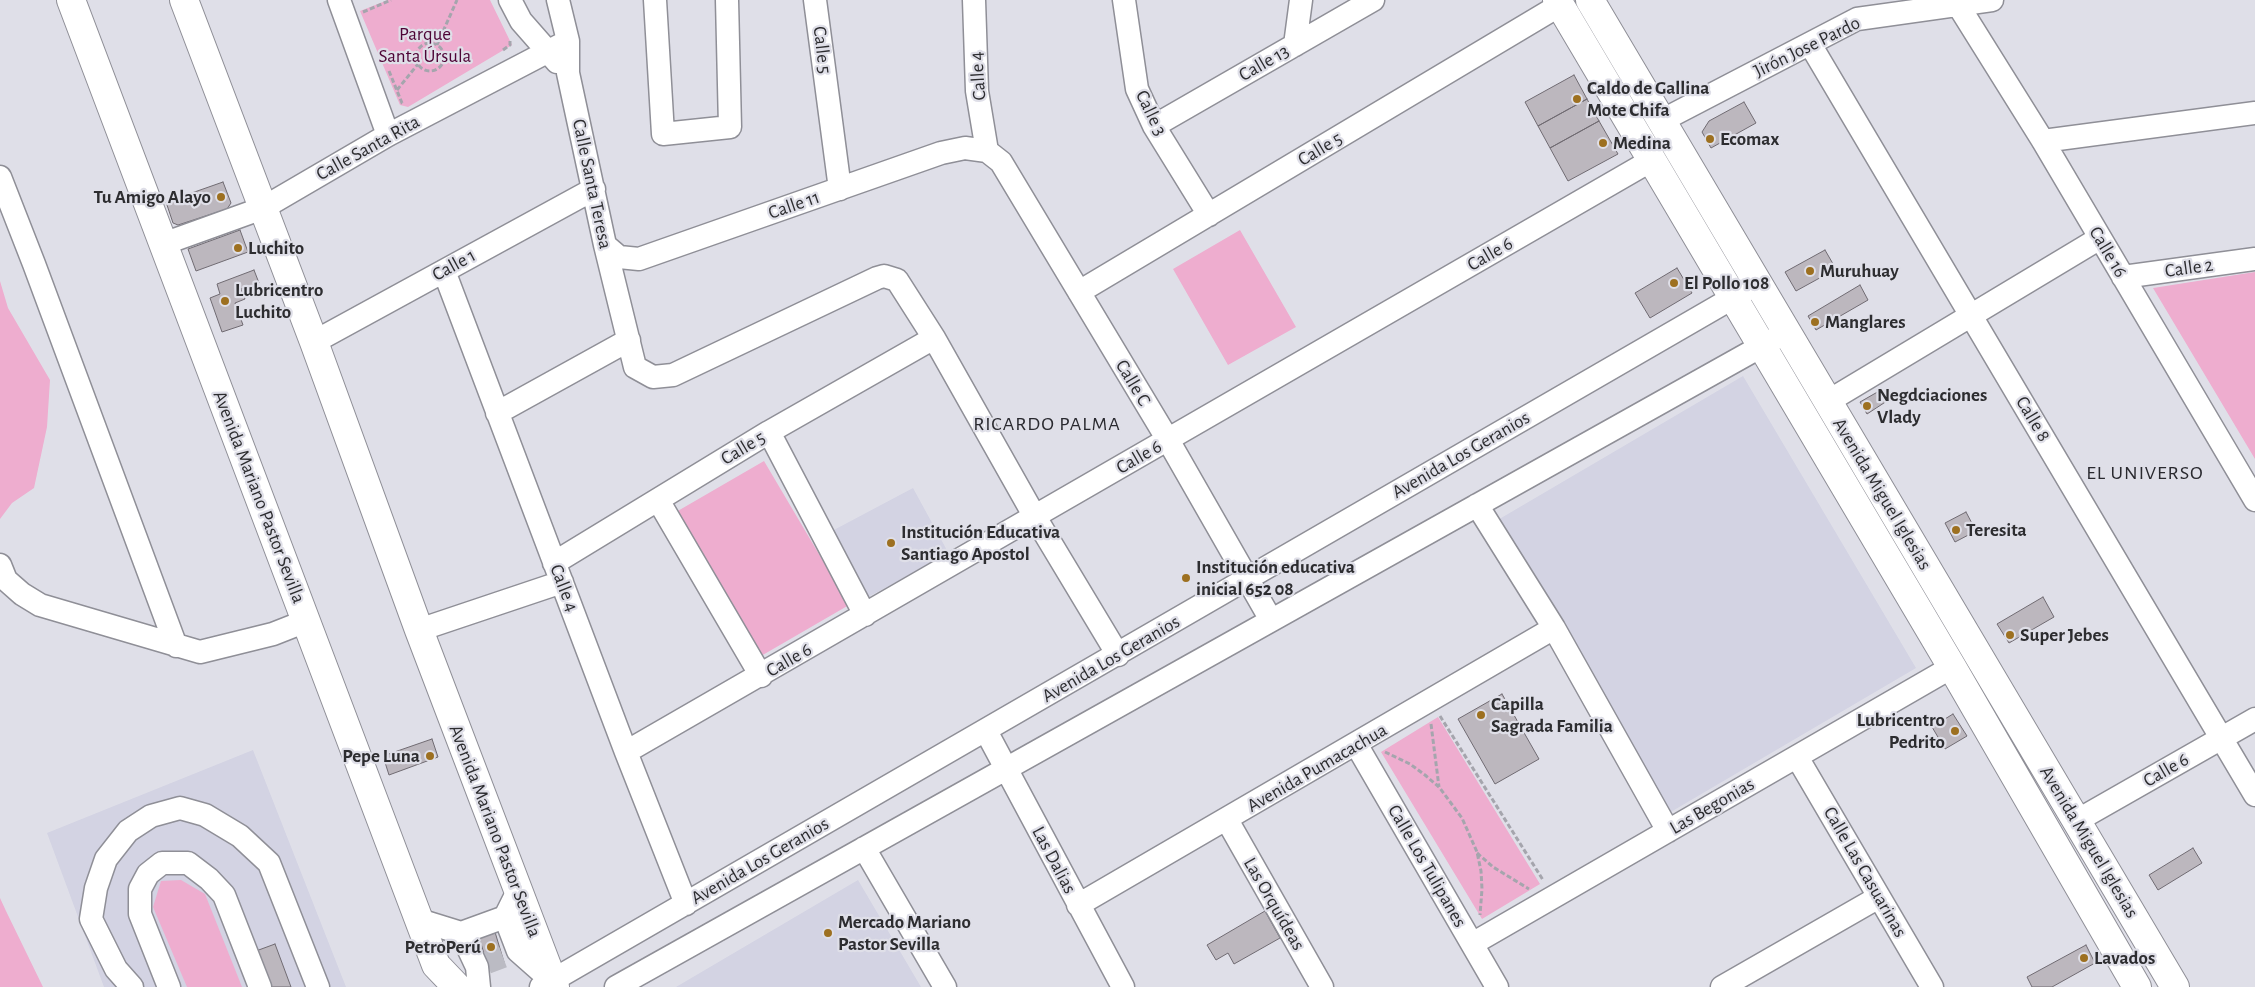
<!DOCTYPE html>
<html>
<head>
<meta charset="utf-8">
<style>
	body { margin:0 }
	canvas { display:block; background:#dfdfe8 }
</style>
</head>
<body>
<canvas width="2255" height="987"></canvas>
<script>
const ctx = document.querySelector('canvas').getContext('2d');
ctx.lineJoin = 'round';
function fillPath(path, color) {
  ctx.fillStyle = color;
  ctx.fill(path, 'evenodd');
}
function shape(rows) {
  const path = new Path2D();
  for (const r of rows) {
    if (r.length === 3) {
      path.moveTo(r[0] + r[2], r[1]);
      path.arc(r[0], r[1], r[2], 0, 2 * Math.PI);
      continue;
    }
    path.moveTo(r[0], r[1]);
    for (let i = 2; i < r.length; i += 2) path.lineTo(r[i], r[i + 1]);
  }
  return path;
}
function trace(path, color, width, dash) {
  ctx.strokeStyle = color;
  ctx.lineWidth = width;
  ctx.lineCap = dash ? 'butt' : 'round';
  ctx.setLineDash(dash || []);
  ctx.stroke(path);
}
function label(font, color, halo, rows, align = 'center') {
  ctx.font = font + ' "Alegreya Sans",sans-serif';
  ctx.lineWidth = 4.5;
  ctx.setLineDash([]);
  ctx.textBaseline = 'middle';
  ctx.strokeStyle = halo;
  ctx.fillStyle = color;
  for (const [text, x, y, turn = 0] of rows) {
    ctx.save();
    ctx.translate(x, y);
    ctx.rotate((+turn || 0) * Math.PI / 180);
    ctx.textAlign = isNaN(turn) ? turn : align;
    if (halo) ctx.strokeText(text, 0, 0);
    ctx.fillText(text, 0, 0);
    ctx.restore();
  }
}
fillPath(shape([
	[1743,376,1916,668,1669,813,1496,521],
	[913,488,949,554,868,597,832,531],
	[253,750,346,987,104,987,47,833],
	[858,880,921,987,676,987]
]), '#d3d3e3');
fillPath(shape([
	[388,0,490,0,512,45,408,107,400,105,360,11],
	[1240,230,1296,327,1228,365,1173,269],
	[2255,272,2255,459,2153,288],
	[0,281,8,308,50,380,47,427,34,488,12,503,0,519],
	[764,461,849,605,761,656,676,512],
	[1438,717,1540,884,1482,919,1381,752],
	[181,880,205,894,242,987,187,987,153,907,161,881],
	[0,898,6,911,43,987,0,987]
]), '#eeadcf');
const building = shape([
	[1574,75,1587,99,1538,126,1525,102,1574,75],
	[1587,99,1599,121,1550,148,1538,126,1587,99],
	[1744,102,1756,123,1711,148,1702,132,1709,121,1744,102],
	[1599,121,1618,154,1568,181,1550,148,1599,121],
	[223,182,231,203,227,209,178,225,173,223,166,202,223,182],
	[240,230,248,252,196,271,188,249,240,230],
	[1825,250,1836,269,1796,291,1785,272,1825,250],
	[1677,268,1692,293,1650,318,1635,293,1677,268],
	[254,270,259,283,241,289,245,299,235,303,243,325,222,332,210,298,220,294,217,284,254,270],
	[1860,285,1868,300,1816,330,1808,316,1860,285],
	[1881,390,1887,401,1867,414,1860,402,1881,390],
	[1966,512,1976,531,1955,542,1945,523,1966,512],
	[2043,597,2054,617,2009,643,1997,624,2043,597],
	[1502,694,1539,759,1495,784,1458,719,1502,694],
	[1953,714,1967,736,1945,749,1932,727,1953,714],
	[432,739,438,757,389,775,383,756,432,739],
	[2193,848,2202,863,2158,890,2149,875,2193,848],
	[1265,911,1280,938,1234,964,1228,953,1216,960,1207,945,1265,911],
	[495,932,504,962,488,967,479,937,495,932],
	[275,944,291,987,269,987,256,951,275,944],
	[2086,945,2095,963,2052,987,2032,987,2027,977,2086,945]
]);
fillPath(building, '#bcb7be');
trace(building, '#706b72', 1);
trace(shape([
	[487,963,503,957]
]), '#bbbbc3', 22, [22, 11]);
const minor = shape([
	[339,0,388,135],
	[510,0,521,21,557,62],
	[558,0,568,41,568,73,605,245,635,367,653,377,673,375,877,278,884,276,897,280,934,338,1035,517,1118,655],
	[655,0,663,134,730,127,727,0],
	[815,0,840,189],
	[974,0,977,91,987,151],
	[1124,0,1137,89,1154,126,1209,215],
	[1958,5,2043,141,2255,500],
	[1810,44,2255,795],
	[1295,45,1301,0],
	[1661,121,1857,19,1992,0],
	[1154,126,1373,0],
	[2043,141,2255,113],
	[0,177,34,264,176,646],
	[163,244,263,208,388,135,568,41],
	[605,245,619,257,639,259,941,153,965,148,987,151,1001,162,1168,440,1271,620],
	[444,271,626,752,686,904],
	[2123,277,2255,259],
	[1079,292,1560,5],
	[314,342,594,189],
	[1827,402,2100,238],
	[497,413,629,340],
	[769,432,865,615],
	[658,500,761,676],
	[1477,505,1554,628,1668,831],
	[554,563,769,432,934,338],
	[0,565,6,580,22,594,40,605,200,652,273,634,306,621],
	[419,630,562,582],
	[986,731,1123,987],
	[1356,744,1497,987],
	[626,752,1652,160],
	[1797,757,1932,987],
	[1227,820,1322,987],
	[2078,820,2255,719],
	[864,848,945,987],
	[518,891,505,917,518,951,552,981],
	[1078,905,1554,628],
	[419,920,461,933,477,967,479,987],
	[461,933,505,917],
	[1472,944,1952,667],
	[132,987,116,969,91,919,96,888,106,859,128,831,151,816,180,808,205,815,240,836,269,863,318,987],
	[169,987,140,914,140,889,148,874,162,863,188,863,209,879,224,895,260,987],
	[541,987,1748,289],
	[616,987,1785,333],
	[1722,987,1879,897]
]);
const major = shape([
	[71,0,436,965,457,987],
	[184,0,314,342,419,630,555,987],
	[1557,0,1952,667,2137,987],
	[1590,0,2175,987]
]);
trace(minor, '#8f8f97', 25);
trace(major, '#8f8f97', 30);
trace(shape([
	[363,12,391,0],
	[430,57,14],
	[437,45,457,0],
	[503,50,510,45,510,40],
	[389,71,402,103,404,104],
	[397,90,418,64],
	[1440,716,1543,880],
	[1431,724,1439,787],
	[1385,752,1410,764,1425,775,1439,787,1462,818,1477,852,1481,871,1482,889,1480,915],
	[1477,853,1493,867,1529,889]
]), '#a5a5ad', 3, [5, 2.5]);
trace(minor, '#fff', 22);
trace(major, '#fff', 28);
for (const [x, y, r, color] of [
	[1577,99,5,"#9d7020"],
	[1710,139,5,"#9d7020"],
	[1603,143,5,"#9d7020"],
	[221,197,5,"#9d7020"],
	[238,248,5,"#9d7020"],
	[1810,271,5,"#9d7020"],
	[1674,283,5,"#9d7020"],
	[225,301,5,"#9d7020"],
	[1815,322,5,"#9d7020"],
	[1867,406,5,"#9d7020"],
	[1956,530,5,"#9d7020"],
	[891,543,5,"#9d7020"],
	[1186,578,5,"#9d7020"],
	[2010,635,5,"#9d7020"],
	[1481,715,5,"#9d7020"],
	[1955,731,5,"#9d7020"],
	[430,756,5,"#9d7020"],
	[828,933,5,"#9d7020"],
	[491,947,5,"#9d7020"],
	[2084,958,5,"#9d7020"]
]) {
  const dot = new Path2D();
  dot.arc(x, y, r, 0, 2 * Math.PI);
  ctx.fillStyle = color;
  ctx.fill(dot);
  trace(dot, '#dfdfe8', 2);
}
label('19px', '#4e0436', '#dfdfe8', [
	["Parque",425,34],
	["Santa Úrsula",425,56]
]);
label('19px', '#2d2d30', '#dfdfe8', [
	["Jirón Jose Pardo",1807,47,-26],
	["Calle 5",822,50,83],
	["Calle 13",1264,63,-30],
	["Calle 4",978,76,-94],
	["Calle 3",1151,113,64],
	["Calle Santa Rita",368,148,-29],
	["Calle 5",1320,149,-31],
	["Calle Santa Teresa",592,184,78],
	["Calle 11",794,205,-19],
	["Calle 16",2108,252,59],
	["Calle 6",1490,254,-30],
	["Calle 1",454,265,-29],
	["Calle 2",2189,268,-8],
	["Calle C",1133,383,59],
	["Calle 8",2033,419,59],
	["Calle 5",743,448,-31],
	["Avenida Los Geranios",1461,455,-30],
	["Calle 6",1139,457,-30],
	["Avenida Miguel Iglesias",1882,494,59],
	["Avenida Mariano Pastor Sevilla",259,497,69],
	["Calle 4",564,588,69],
	["Avenida Los Geranios",1111,659,-30],
	["Calle 6",789,660,-30],
	["Avenida Pumacachua",1317,768,-30],
	["Calle 6",2166,770,-30],
	["Las Begonias",1712,806,-30],
	["Avenida Mariano Pastor Sevilla",495,831,69],
	["Avenida Miguel Iglesias",2089,842,59],
	["Las Dalias",1054,860,62],
	["Avenida Los Geranios",760,861,-30],
	["Calle Los Tulipanes",1427,866,60],
	["Calle Las Casuarinas",1865,872,60],
	["Las Orquídeas",1274,904,60]
]);
label('bold 19px', '#2d2d30', '#dfdfe8', [
	["Caldo de Gallina",1587,88],
	["Mote Chifa",1587,110],
	["Ecomax",1720,139],
	["Medina",1613,143],
	["Tu Amigo Alayo",211,197,"right"],
	["Luchito",248,248],
	["Muruhuay",1820,271],
	["El Pollo 108",1684,283],
	["Lubricentro",235,290],
	["Luchito",235,312],
	["Manglares",1825,322],
	["Negdciaciones",1877,395],
	["Vlady",1877,417],
	["Teresita",1966,530],
	["Institución Educativa",901,532],
	["Santiago Apostol",901,554],
	["Institución educativa",1196,567],
	["inicial 652 08",1196,589],
	["Super Jebes",2020,635],
	["Capilla",1491,704],
	["Sagrada Familia",1491,726],
	["Lubricentro",1945,720,"right"],
	["Pedrito",1945,742,"right"],
	["Pepe Luna",420,756,"right"],
	["Mercado Mariano",838,922],
	["Pastor Sevilla",838,944],
	["PetroPerú",481,947,"right"],
	["Lavados",2094,958]
], 'left');
ctx.letterSpacing = '1px';
label('20px', '#29292f', '#dfdfe8', [
	["RICARDO PALMA",1047,424],
	["EL UNIVERSO",2145,473]
]);
ctx.letterSpacing = '0px';
</script>
</body>
</html>
